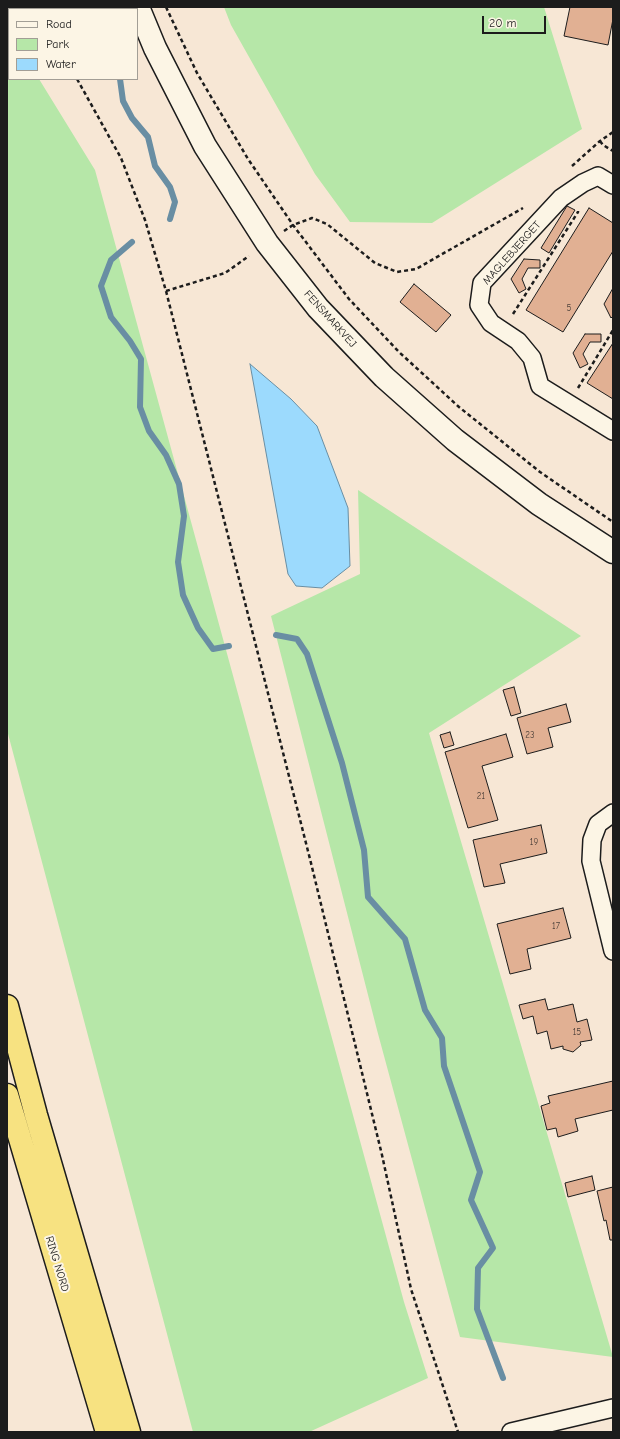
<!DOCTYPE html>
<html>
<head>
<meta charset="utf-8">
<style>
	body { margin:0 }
	#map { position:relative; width:620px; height:1439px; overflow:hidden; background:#f7e7d5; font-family:"Comic Neue",sans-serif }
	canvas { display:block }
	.frame { position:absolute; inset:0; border:8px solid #1c1c1c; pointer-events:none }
	.legend { position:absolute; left:8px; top:8px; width:130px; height:72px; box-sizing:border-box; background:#fcf5e5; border:1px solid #a29e95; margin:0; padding:5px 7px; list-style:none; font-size:12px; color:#1c1c1c }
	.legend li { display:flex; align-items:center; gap:8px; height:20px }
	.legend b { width:20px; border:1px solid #a29e95 }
	.scale { position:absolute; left:482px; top:16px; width:64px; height:18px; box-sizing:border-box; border:2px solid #1c1c1c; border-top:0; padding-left:5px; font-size:12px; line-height:14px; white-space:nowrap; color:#1c1c1c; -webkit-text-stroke:3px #fcf5e5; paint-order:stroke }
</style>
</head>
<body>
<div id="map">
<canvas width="620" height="1439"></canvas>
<div class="frame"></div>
<ul class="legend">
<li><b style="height:5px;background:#fcf5e5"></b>Road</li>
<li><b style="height:11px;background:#b6e7a8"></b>Park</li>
<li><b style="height:11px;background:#9cdafd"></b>Water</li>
</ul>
<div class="scale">20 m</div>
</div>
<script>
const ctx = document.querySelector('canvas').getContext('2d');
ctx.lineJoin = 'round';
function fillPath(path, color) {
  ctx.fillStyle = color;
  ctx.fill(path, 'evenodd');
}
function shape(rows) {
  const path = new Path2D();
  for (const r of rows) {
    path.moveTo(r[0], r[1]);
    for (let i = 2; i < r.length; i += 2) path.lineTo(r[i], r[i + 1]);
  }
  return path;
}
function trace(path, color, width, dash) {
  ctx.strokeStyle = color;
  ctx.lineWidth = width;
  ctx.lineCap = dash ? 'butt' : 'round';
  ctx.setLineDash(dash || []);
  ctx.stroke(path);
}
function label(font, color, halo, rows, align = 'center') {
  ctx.font = font + ' "Comic Neue",sans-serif';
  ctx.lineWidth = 4;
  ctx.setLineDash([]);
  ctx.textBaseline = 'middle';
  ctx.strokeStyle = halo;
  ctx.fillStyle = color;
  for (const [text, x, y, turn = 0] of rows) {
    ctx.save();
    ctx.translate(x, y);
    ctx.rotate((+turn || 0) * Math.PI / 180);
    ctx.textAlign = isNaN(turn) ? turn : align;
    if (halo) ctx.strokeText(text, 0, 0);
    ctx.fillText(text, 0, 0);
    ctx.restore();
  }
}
fillPath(shape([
	[224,7,544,7,582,129,432,223,350,222,315,174,231,25],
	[7,26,9,30,9,79,39,79,95,170,404,1302,428,1378,309,1432,193,1432,7,730],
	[358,490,581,636,429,733,613,1357,460,1337,377,1030,271,616,360,574]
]), '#b6e7a8');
const water = shape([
	[250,364,291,399,317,426,348,508,350,566,322,588,296,586,288,574,250,364]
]);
fillPath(water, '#9cdafd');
trace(water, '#698ea3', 1);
trace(shape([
	[86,7,87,9],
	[120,79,123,101,132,118,148,137,155,166,170,187,175,202,170,219],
	[132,242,111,260,101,286,111,317,130,341,141,359,140,407,149,431,166,455,179,484,184,516,178,562,183,595,198,628,213,649,229,646],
	[276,635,297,639,307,654,342,763,364,850,368,897,405,939,425,1010,442,1038,444,1066,480,1172,471,1200,493,1248,478,1268,477,1309,503,1378]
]), '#698ea3', 6);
const building = shape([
	[570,7,613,7,613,19,608,45,564,36,570,7],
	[567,206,575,210,549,253,541,248,567,206],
	[589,208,613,223,613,251,563,332,526,310,589,208],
	[524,259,540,260,540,268,528,268,522,279,526,289,519,293,511,279,524,259],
	[414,284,451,315,436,332,400,302,414,284],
	[613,288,613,316,611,318,604,304,613,288],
	[585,334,601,334,601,342,590,342,583,354,588,364,580,368,573,353,585,334],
	[613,343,613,399,587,383,613,343],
	[514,687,521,713,511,716,503,690,514,687],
	[566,704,571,722,548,728,553,747,527,754,517,718,566,704],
	[450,732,454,745,444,748,440,735,450,732],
	[506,734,513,757,482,766,498,820,468,828,445,752,506,734],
	[541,825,547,853,500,864,505,883,484,887,473,840,541,825],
	[563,908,571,938,527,949,531,969,510,974,497,924,563,908],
	[545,999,548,1010,573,1004,577,1022,587,1019,592,1040,580,1042,581,1045,573,1052,563,1049,563,1046,551,1049,547,1031,537,1034,533,1016,523,1019,519,1005,545,999],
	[613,1081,613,1110,575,1119,578,1131,558,1137,556,1128,547,1130,541,1106,550,1103,548,1096,613,1081],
	[592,1176,595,1190,568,1197,565,1183,592,1176],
	[613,1187,613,1240,610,1240,606,1220,604,1221,597,1191,613,1187]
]);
fillPath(building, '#e1b093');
trace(building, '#1c1c1c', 1);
const minor = shape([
	[613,185,598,176,583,183,561,198,482,283,479,305,491,323,518,341,532,358,540,386,613,431],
	[613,813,598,824,592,840,591,861,613,951],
	[511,1432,613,1408]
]);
const tertiary = shape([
	[138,7,155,48,205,146,267,243,318,308,384,377,455,440,539,504,613,552]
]);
const trunk = shape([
	[7,1006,36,1115,129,1432],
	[7,1095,107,1432]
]);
trace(minor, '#1c1c1c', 20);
trace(tertiary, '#1c1c1c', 25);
trace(trunk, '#1c1c1c', 25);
trace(shape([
	[31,7,32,9],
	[166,7,197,73,248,159,293,225,349,299,399,352,459,407,540,472,613,522],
	[77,79,121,158,145,220,166,291,310,859,382,1155,411,1289,458,1432],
	[600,141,603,145,613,151],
	[572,166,600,141,613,132],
	[284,231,293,225,312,218,327,224,375,263,397,272,416,269,523,208],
	[166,291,225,273,249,256],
	[513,314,578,212,578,211],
	[578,388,613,330]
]), '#1c1c1c', 2.5, [4, 3]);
trace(minor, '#fcf5e5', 17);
trace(tertiary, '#fcf5e5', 22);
trace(trunk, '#f7e281', 22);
label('9px', '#4d413a', null, [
	["5",569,308],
	["23",530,735],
	["21",481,796],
	["19",534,842],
	["17",556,926],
	["15",577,1032]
]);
label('11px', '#1c1c1c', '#fcf5e5', [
	["MAGLEBJERGET",512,253,-48],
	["FENSMARKVEJ",330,319,48],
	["RING NORD",57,1264,73]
]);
</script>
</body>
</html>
